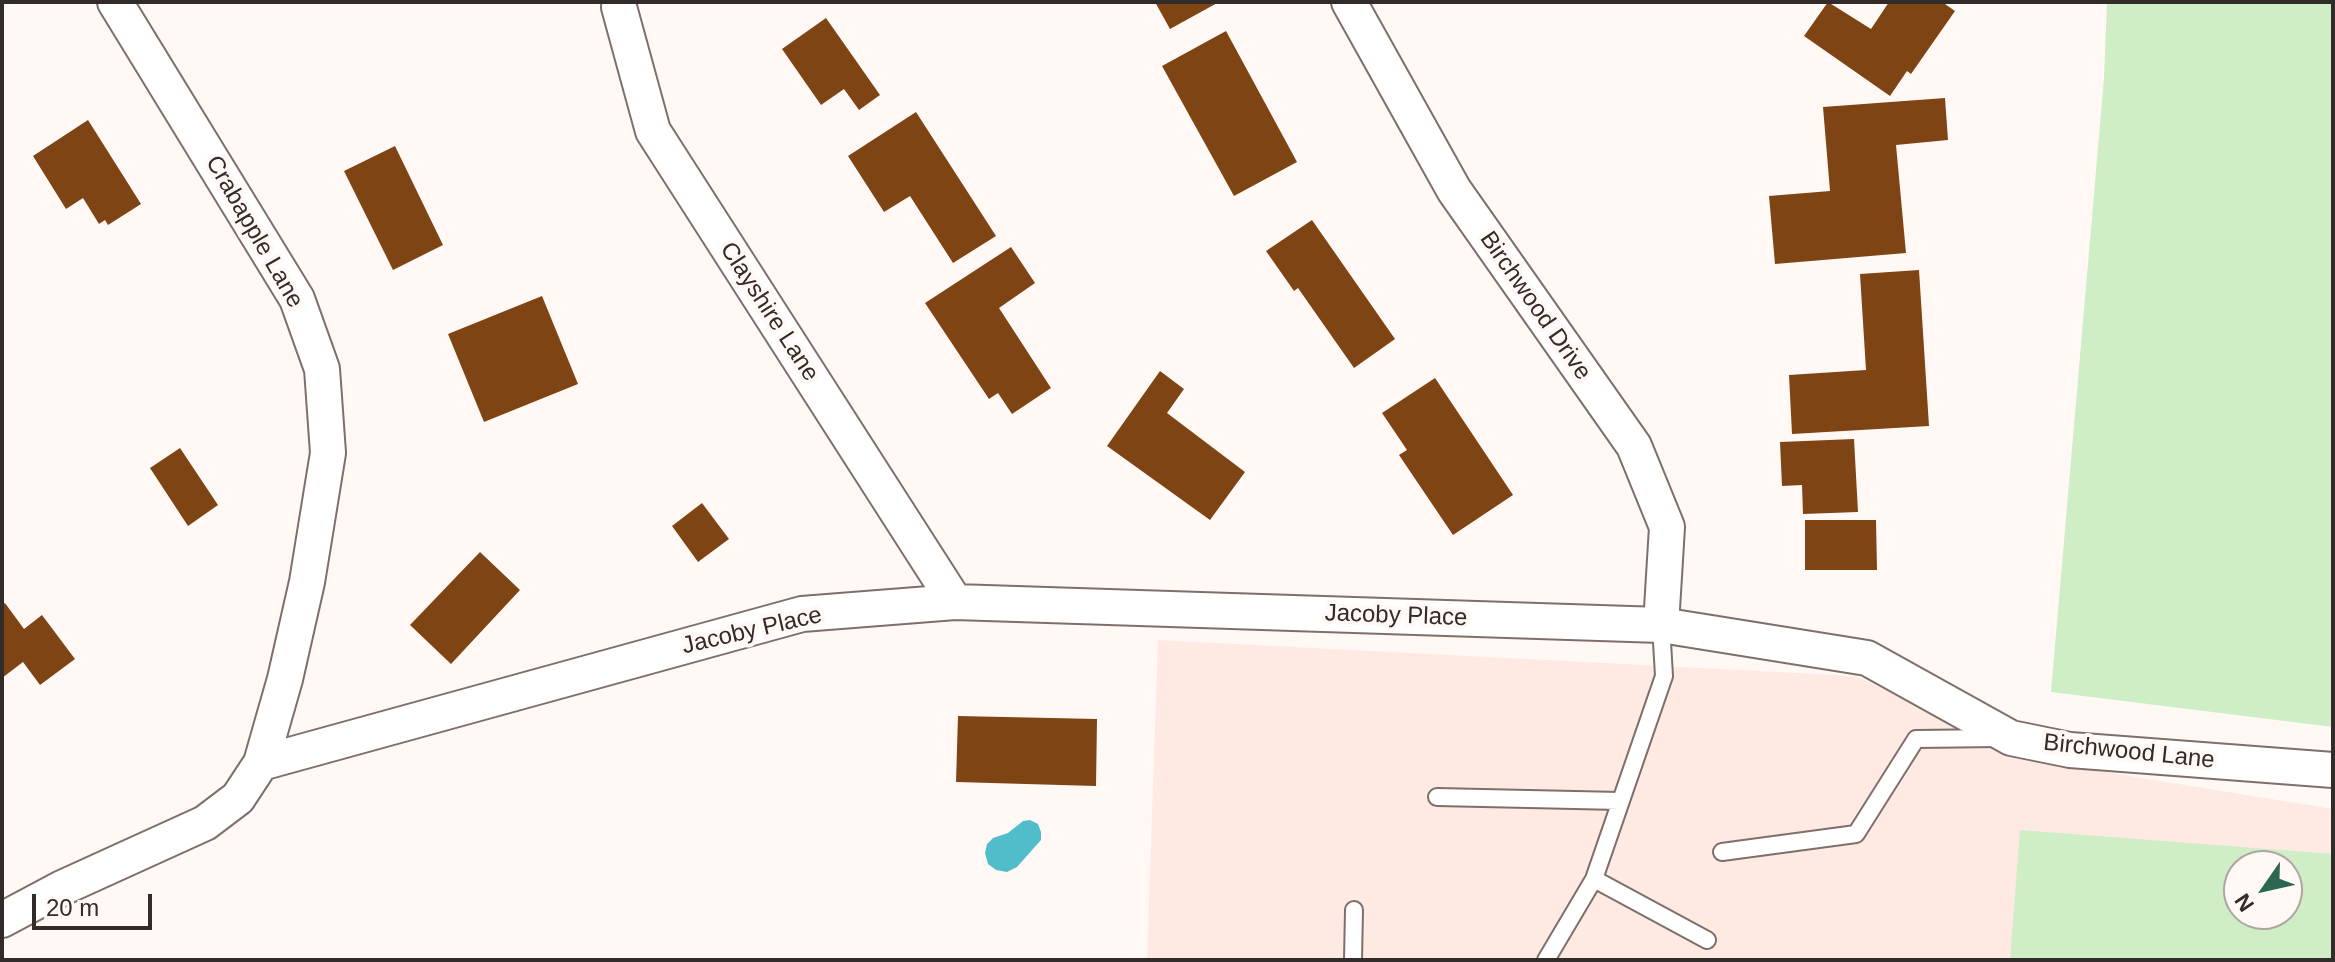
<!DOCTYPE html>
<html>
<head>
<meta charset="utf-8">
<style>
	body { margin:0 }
	#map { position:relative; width:2335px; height:962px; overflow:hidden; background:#fff8f5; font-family:Helvetica,sans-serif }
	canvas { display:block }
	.frame { position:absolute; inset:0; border:4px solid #312b29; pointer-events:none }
	.north { position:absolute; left:2223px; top:850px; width:80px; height:80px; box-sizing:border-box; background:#fff8f5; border:2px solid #ada6a3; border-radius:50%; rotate:236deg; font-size:22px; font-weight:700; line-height:32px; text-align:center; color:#312b29 }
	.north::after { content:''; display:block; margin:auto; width:28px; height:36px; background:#2d6750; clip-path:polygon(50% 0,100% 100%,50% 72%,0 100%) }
	.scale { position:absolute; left:32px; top:894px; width:120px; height:36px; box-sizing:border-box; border:4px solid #312b29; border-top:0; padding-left:10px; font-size:24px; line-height:28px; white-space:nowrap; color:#312b29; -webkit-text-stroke:6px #fff8f5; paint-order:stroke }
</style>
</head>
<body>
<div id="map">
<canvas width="2335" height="962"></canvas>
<div class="frame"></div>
<div class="north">N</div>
<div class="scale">20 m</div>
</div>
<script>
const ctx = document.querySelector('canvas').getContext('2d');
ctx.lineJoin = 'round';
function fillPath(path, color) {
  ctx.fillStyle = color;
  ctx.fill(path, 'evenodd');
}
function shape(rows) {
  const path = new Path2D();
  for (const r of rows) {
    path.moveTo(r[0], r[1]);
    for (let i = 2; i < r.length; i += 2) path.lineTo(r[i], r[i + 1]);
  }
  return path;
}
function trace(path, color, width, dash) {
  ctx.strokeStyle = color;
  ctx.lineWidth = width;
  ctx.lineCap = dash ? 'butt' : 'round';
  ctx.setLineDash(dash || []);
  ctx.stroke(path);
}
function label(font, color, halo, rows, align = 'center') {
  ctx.font = font + ' Helvetica,sans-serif';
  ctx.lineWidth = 8;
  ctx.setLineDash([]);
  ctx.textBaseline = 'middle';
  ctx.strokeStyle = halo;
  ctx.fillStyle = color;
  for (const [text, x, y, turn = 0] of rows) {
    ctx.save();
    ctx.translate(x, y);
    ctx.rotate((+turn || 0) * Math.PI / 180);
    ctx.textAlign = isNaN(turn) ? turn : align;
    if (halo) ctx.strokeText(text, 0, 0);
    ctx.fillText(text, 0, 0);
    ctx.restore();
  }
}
fillPath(shape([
	[1158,640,1856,676,1960,727,2086,769,2333,809,2333,960,1147,960],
	[2239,866,2287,866,2287,914,2239,914]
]), '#feeae2');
fillPath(shape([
	[2107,2,2333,2,2333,727,2051,692,2104,78],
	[2020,830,2333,854,2333,960,2010,960],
	[2239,866,2287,866,2287,914,2239,914]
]), '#cfeec6');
fillPath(shape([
	[1030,820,1038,824,1041,832,1041,840,1017,867,1007,872,996,870,988,864,985,853,987,844,993,838,1008,833,1023,821]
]), '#51bdca');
fillPath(shape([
	[1155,2,1219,2,1170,29],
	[1828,2,1871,29,1889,2,1942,2,1955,11,1911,74,1907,71,1890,96,1804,36],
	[826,18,880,95,859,110,844,89,821,105,782,49],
	[1226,31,1297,162,1234,196,1162,66],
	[1945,98,1948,140,1896,145,1906,253,1775,264,1769,196,1830,191,1823,107],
	[916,112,996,236,953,263,910,196,884,212,848,156],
	[88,120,141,204,108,225,105,220,99,224,83,198,66,209,33,156],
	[395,146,443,245,393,270,344,171],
	[1312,220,1395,339,1354,368,1298,288,1294,291,1266,251],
	[1011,247,1035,283,999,308,1051,388,1012,414,998,393,989,399,925,303],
	[1919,270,1929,426,1792,434,1789,375,1866,370,1860,274],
	[542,296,578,384,484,422,448,334],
	[1160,371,1184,389,1167,413,1245,472,1210,520,1107,446],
	[1435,378,1513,495,1453,535,1399,455,1407,450,1382,413],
	[1854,439,1858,512,1803,514,1802,485,1782,486,1780,442],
	[180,448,218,505,188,526,150,468],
	[702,503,729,539,698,562,672,526],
	[1805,520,1876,520,1877,570,1805,570],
	[480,552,520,590,451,664,410,625],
	[5,603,24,629,42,615,75,659,40,685,23,662,2,678,2,605],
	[958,716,1097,719,1096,786,956,782]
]), '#7f4414');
const service = shape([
	[1437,797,1620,801],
	[1722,852,1856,834,1916,739,1999,738],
	[1594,879,1707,940],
	[1353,960,1354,910],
	[1546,960,1594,879,1664,676,1661,625]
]);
const minor = shape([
	[115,2,297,299,322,369,328,453,307,582,285,679,261,763],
	[1349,2,1454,190,1634,446,1667,527,1661,625],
	[619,7,653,131,955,602],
	[2,920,62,888,205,823,238,798,261,763,802,614,955,602,1661,625,1867,658,2011,738,2070,750,2333,770]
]);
trace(service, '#7e6f6a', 20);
trace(minor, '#7e6f6a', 38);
trace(service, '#fff', 16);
trace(minor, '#fff', 34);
label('24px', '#312b29', '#fff8f5', [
	["Crabapple Lane",254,232,60],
	["Birchwood Drive",1535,306,55],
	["Clayshire Lane",769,312,57],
	["Jacoby Place",1396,616,2],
	["Jacoby Place",752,631,-13],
	["Birchwood Lane",2129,752,6]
]);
</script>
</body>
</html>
